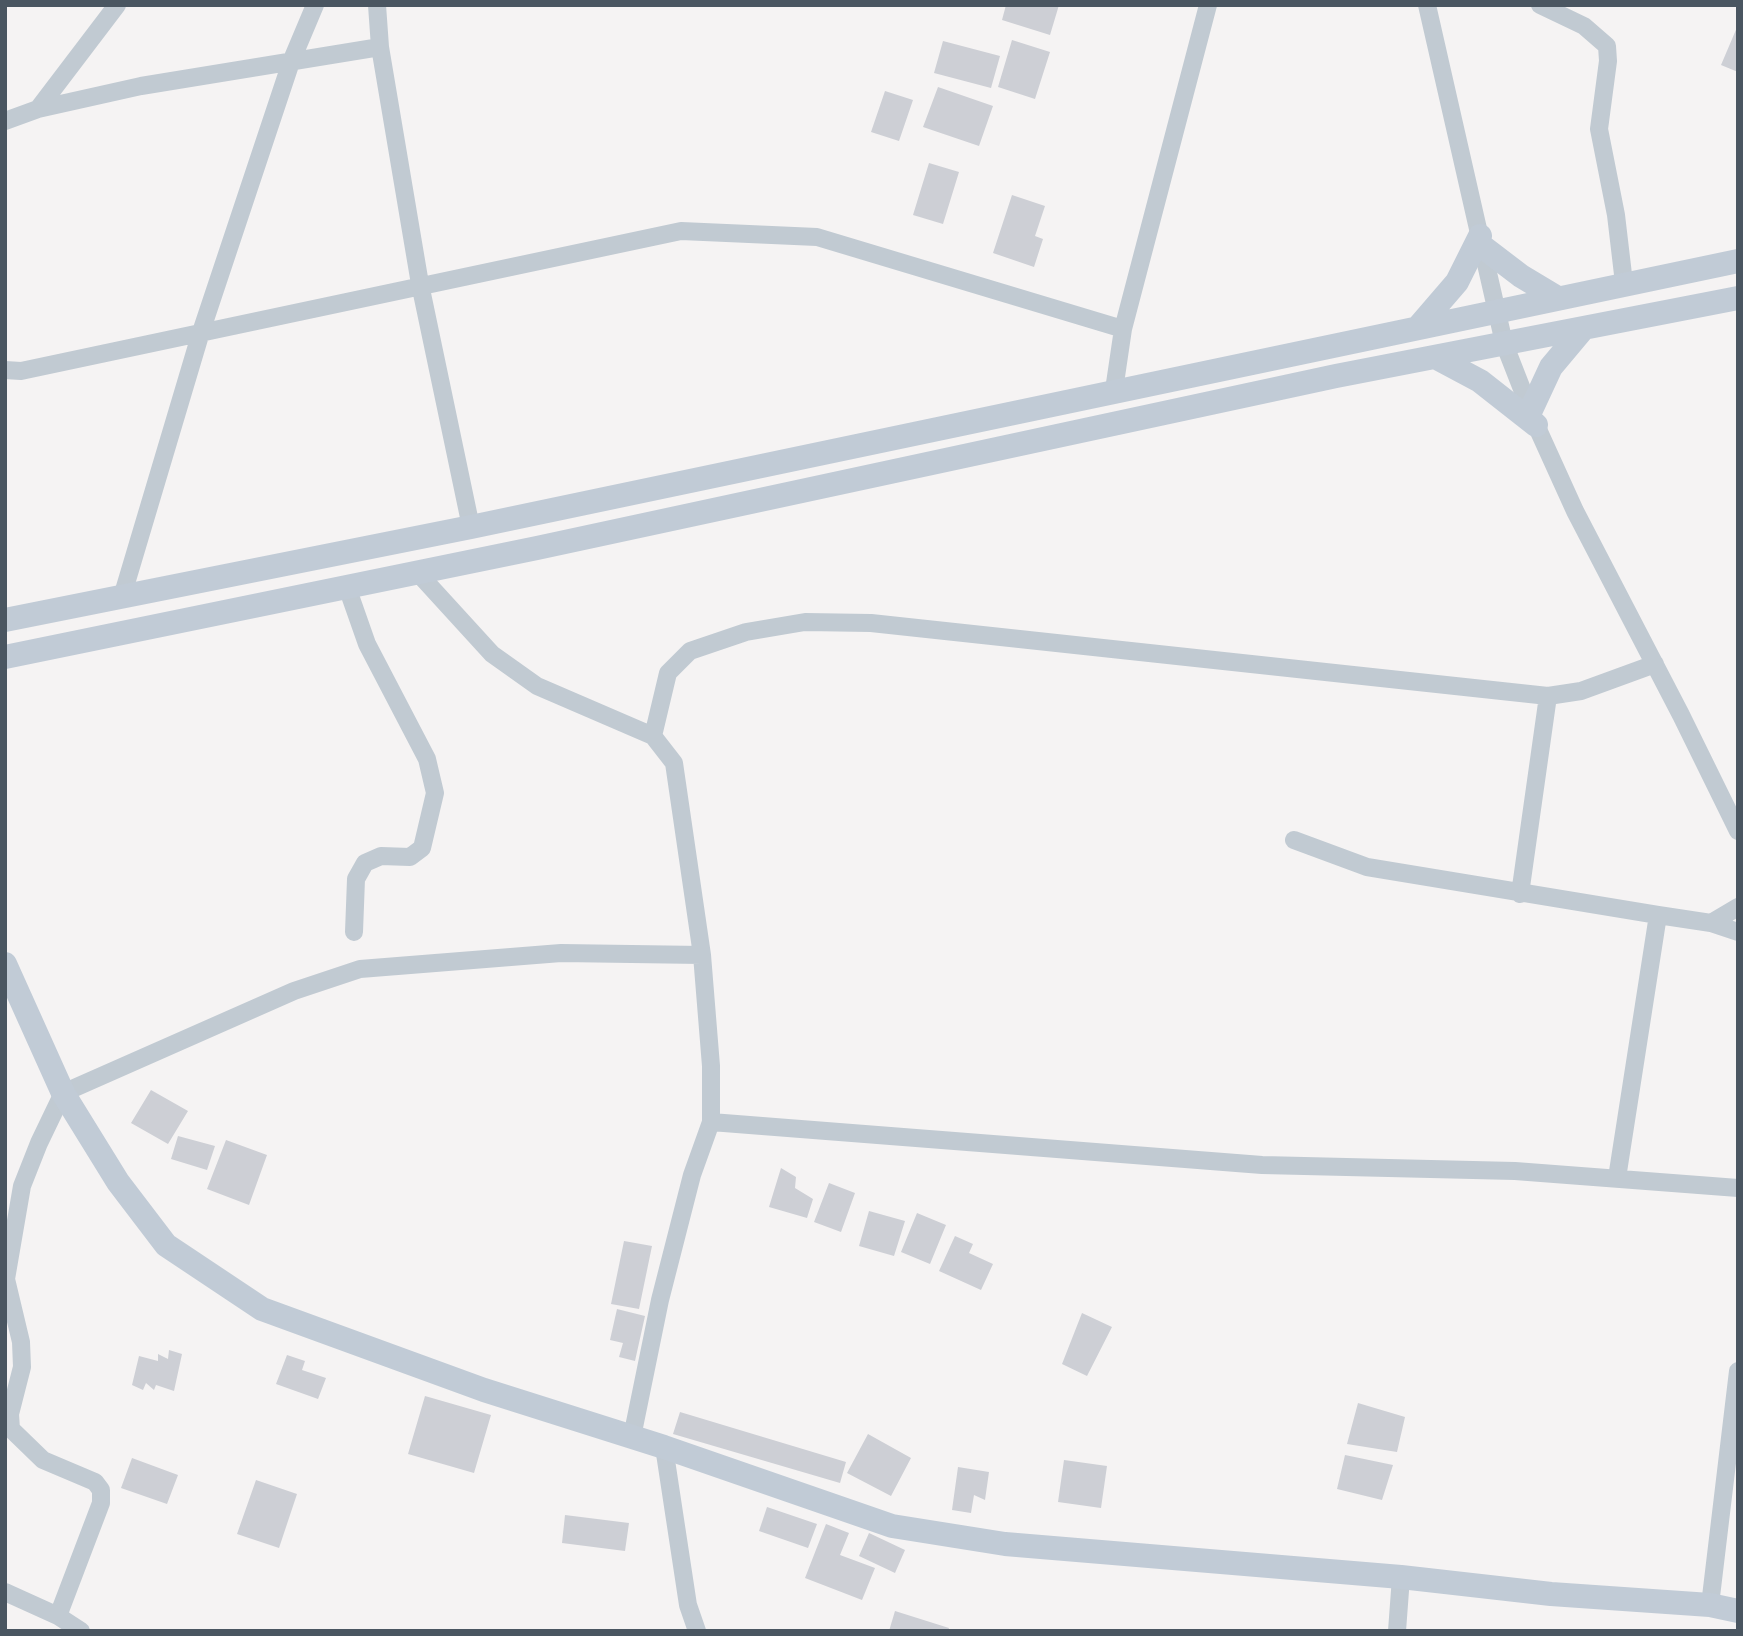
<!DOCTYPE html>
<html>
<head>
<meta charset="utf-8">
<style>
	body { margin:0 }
	#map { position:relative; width:1743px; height:1636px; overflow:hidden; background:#f5f3f3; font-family:"Work Sans",sans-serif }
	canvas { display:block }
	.frame { position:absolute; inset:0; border:7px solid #4a5661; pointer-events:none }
</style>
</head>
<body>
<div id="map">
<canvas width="1743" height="1636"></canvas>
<div class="frame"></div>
</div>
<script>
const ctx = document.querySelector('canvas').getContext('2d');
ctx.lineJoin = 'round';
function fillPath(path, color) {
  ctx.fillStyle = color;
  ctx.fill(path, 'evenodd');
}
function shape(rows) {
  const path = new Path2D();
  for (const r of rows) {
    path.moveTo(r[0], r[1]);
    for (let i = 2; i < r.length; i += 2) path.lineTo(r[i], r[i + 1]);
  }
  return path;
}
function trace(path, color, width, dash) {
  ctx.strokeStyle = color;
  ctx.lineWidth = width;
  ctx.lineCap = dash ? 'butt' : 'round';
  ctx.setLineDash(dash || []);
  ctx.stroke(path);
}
fillPath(shape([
	[1006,5,1059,5,1050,35,1002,20],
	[1738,25,1738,72,1721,65],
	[1012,40,1050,52,1035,99,998,87],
	[943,41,1000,56,991,88,934,73],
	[938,87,993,106,979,146,923,127],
	[885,91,913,100,899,141,871,132],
	[929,163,959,172,943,224,913,215],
	[1012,195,1045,206,1035,236,1043,239,1034,267,993,253],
	[151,1090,188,1111,168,1144,131,1123],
	[178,1136,215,1146,207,1170,171,1159],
	[226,1140,267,1155,249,1205,207,1189],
	[781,1168,796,1177,795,1188,813,1199,807,1218,769,1207],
	[829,1183,855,1193,841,1232,814,1222],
	[869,1211,905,1221,894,1256,859,1246],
	[917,1213,946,1225,930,1264,901,1252],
	[955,1236,973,1244,969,1253,993,1264,981,1290,939,1271],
	[624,1241,652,1246,639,1309,611,1304],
	[617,1309,645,1316,635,1361,619,1357,623,1343,610,1340],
	[1082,1313,1112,1327,1087,1376,1062,1364],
	[169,1350,182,1354,174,1391,156,1385,154,1390,146,1383,143,1390,132,1385,139,1356,158,1361,158,1354,168,1359],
	[287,1355,305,1361,302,1370,326,1378,318,1399,276,1384],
	[425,1396,491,1415,474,1473,408,1454],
	[1358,1403,1405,1417,1397,1452,1347,1444],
	[680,1412,846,1462,840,1483,673,1434],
	[868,1434,911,1458,891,1496,847,1473],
	[1345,1455,1393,1465,1382,1500,1337,1489],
	[132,1458,178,1475,167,1504,121,1488],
	[1064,1460,1107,1466,1101,1508,1058,1502],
	[958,1467,989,1472,985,1500,974,1495,971,1513,952,1510],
	[256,1480,297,1494,279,1548,237,1534],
	[767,1507,817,1524,808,1548,759,1531],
	[565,1515,629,1523,625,1551,562,1543],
	[826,1524,849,1533,840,1555,875,1568,862,1600,805,1578],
	[869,1533,905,1550,895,1573,859,1556],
	[895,1611,949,1628,948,1631,889,1631]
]), '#cdcfd5');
trace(shape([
	[377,5,380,47,420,284,471,527],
	[1427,5,1504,343,1536,425,1575,511,1681,715,1738,831],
	[1540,5,1584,26,1607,46,1608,61,1599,129,1616,215,1624,283],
	[38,109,117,5],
	[5,121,38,109,141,86,380,47],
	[5,370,21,371,681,231,817,237,1123,329],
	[1114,390,1123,329,1208,5],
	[418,573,492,654,537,686,653,736,674,763,702,955,711,1066,711,1122,692,1175,660,1300,632,1437],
	[347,587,367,644,427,759,435,793,422,848,410,857,381,856,365,863,356,879,354,932],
	[122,597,201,332,291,62,315,5],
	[653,736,668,673,690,651,746,632,805,622,871,623,1548,696,1581,691,1655,664],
	[1294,840,1367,867,1658,915,1711,923,1738,907],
	[1520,894,1548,696],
	[1711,923,1738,932],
	[711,1122,1262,1165,1515,1171,1738,1188],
	[1617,1178,1658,915],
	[664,1447,688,1605,697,1631],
	[5,1592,58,1616,81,1631],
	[1710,1605,1738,1371],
	[58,1616,101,1503,101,1490,95,1482,43,1460,11,1429,10,1414,22,1367,21,1342,6,1279,22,1186,39,1143,63,1093,294,991,360,969,561,953,702,955],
	[1397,1631,1401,1577]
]), '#c1cad2', 18);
trace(shape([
	[1483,247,1521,276,1556,297],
	[1420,325,1457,282,1480,236],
	[1435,357,1480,381,1536,425],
	[1531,410,1551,367,1582,330],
	[5,620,471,527,1738,261],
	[5,657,537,548,1336,376,1738,298],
	[5,964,63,1093,118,1182,166,1245,262,1309,484,1390,664,1447,892,1526,1005,1544,1401,1577,1551,1594,1710,1605,1738,1611]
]), '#c1cbd6', 24);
</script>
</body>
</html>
